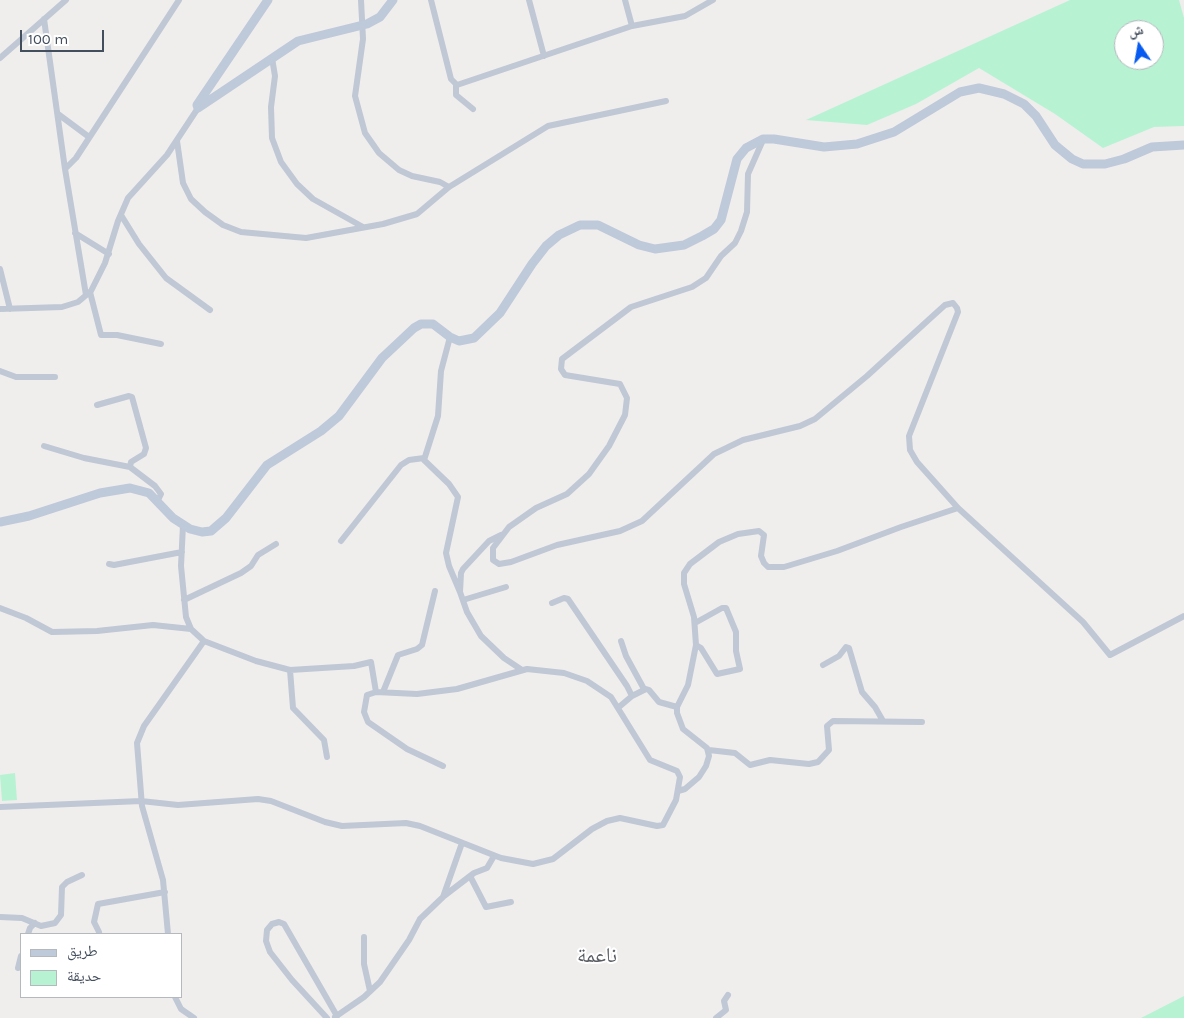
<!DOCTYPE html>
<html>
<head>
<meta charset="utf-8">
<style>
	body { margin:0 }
	#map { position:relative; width:1184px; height:1018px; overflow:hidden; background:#f0eded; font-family:Karla,"Noto Naskh Arabic",sans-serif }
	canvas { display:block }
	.legend { position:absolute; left:20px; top:933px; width:162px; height:65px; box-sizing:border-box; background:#fff; border:1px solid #b4b9be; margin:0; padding:6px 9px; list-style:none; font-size:15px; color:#444f5d }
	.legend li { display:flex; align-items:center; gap:10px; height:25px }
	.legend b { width:25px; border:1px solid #b4b9be }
	.north { position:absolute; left:1114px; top:20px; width:50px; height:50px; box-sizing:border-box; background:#fff; border:1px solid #b4b9be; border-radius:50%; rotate:348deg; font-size:14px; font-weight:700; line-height:20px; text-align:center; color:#444f5d }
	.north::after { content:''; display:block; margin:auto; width:18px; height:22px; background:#085bf0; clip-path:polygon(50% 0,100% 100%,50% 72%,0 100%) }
	.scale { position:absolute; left:20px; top:30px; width:84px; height:22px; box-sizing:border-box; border:2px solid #444f5d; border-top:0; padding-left:6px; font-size:15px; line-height:18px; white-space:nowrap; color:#444f5d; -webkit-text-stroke:4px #fff; paint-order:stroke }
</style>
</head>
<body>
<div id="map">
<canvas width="1184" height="1018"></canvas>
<ul class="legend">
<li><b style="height:6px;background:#bec9d9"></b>طريق</li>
<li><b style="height:14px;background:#b7f3d3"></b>حديقة</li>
</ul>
<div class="north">ش</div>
<div class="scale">100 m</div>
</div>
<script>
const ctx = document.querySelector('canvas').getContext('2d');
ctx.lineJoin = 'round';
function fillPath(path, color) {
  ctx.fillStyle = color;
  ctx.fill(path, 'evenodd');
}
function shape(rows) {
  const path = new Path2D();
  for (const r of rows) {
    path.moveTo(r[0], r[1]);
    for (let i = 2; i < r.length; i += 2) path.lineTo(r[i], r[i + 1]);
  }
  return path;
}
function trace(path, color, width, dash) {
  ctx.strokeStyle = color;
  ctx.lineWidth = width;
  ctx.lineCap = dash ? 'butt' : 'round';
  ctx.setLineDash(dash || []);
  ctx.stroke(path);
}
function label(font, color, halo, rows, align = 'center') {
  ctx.font = font + ' Karla,"Noto Naskh Arabic",sans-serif';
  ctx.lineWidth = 4;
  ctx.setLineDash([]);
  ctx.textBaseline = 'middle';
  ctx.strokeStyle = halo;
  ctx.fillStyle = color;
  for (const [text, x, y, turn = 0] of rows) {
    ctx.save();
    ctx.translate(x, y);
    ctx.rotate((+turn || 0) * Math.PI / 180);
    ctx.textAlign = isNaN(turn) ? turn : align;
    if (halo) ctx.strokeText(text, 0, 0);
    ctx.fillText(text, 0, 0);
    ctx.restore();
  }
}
fillPath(shape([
	[1070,0,1179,0,1184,18,1184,126,1154,127,1103,148,1055,114,979,68,916,104,867,125,806,120],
	[1124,30,1154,30,1154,60,1124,60],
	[15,773,17,800,2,801,0,775],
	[1184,996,1184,1018,1141,1018]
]), '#b7f3d3');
trace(shape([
	[361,0,363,39,355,96,365,133,379,153,399,170,412,176,440,182,449,187],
	[431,0,451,79,457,85,632,26,685,16,713,0],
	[529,0,544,56],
	[625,0,632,26],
	[44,19,65,169],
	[0,58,66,0],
	[272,58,275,76,271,107,272,138,281,162,297,184,313,199,363,227],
	[456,85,456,95,473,109],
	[58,114,89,137],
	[763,140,748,174,747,212,741,231,735,243,721,256,706,278,692,287,631,307,562,359,561,369,565,375,620,384,627,398,625,415,609,446,589,474,567,494,536,508,509,527,493,548,493,560,499,564,511,562,557,545,620,531,642,521,714,454,743,440,800,426,815,419,867,376,935,314,945,305,953,303,957,308,958,312,909,436,910,450,917,462,958,508,1083,622,1110,655,1184,616],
	[177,141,183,183,191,199,205,212,223,225,241,232,306,238,383,224,417,214,449,187,548,126,666,101],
	[121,215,139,244,166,278,210,310],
	[75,233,109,254],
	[0,269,10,309],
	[90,292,101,335,117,335,161,344],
	[86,295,65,169,76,158,179,0],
	[0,309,62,307,78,302,91,291,105,263,118,221,128,198,167,155,198,108],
	[450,337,441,371,438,416,424,460,449,484,458,497,446,553,449,566,460,592],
	[0,371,16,377,55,377],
	[97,405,129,396,132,397,146,448,144,454,131,462,130,467,155,486,161,494,158,500],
	[44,446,84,458,130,467],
	[183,525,181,566,186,617,191,629,204,641],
	[501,535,489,541,463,569,461,573,460,592,467,612,481,636,504,658,522,670],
	[341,541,401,465,409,460,424,458],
	[109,564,114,565,182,552],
	[184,600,241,573,251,566,258,555,276,544],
	[463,600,506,587],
	[552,603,564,598,568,599,627,686,632,696],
	[0,608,26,618,52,632,97,631,153,625,191,629],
	[695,623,722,608,726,608,736,632,736,651,740,669,717,674,701,648,696,645],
	[621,641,626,656,644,689],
	[823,665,839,656,846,647,849,648,862,692,875,707,883,721],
	[290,670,293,708,324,740,327,757],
	[383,692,398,655,417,649,422,645,435,591],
	[619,707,632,696,646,689,649,690,659,702,677,707],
	[709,750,735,753,750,765,770,760,809,764,818,762,829,750,827,726,833,721,922,722],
	[678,791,685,789,699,777,706,766,709,756,707,748,683,729,677,713,677,707,688,685,696,645,694,617,684,584,684,573,690,564,719,542,738,534,759,531,764,535,761,556,764,563,768,567,784,567,837,551,901,527,958,508],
	[0,807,141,801,178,805,258,799,271,801,325,822,342,826,406,823,420,826,501,858,533,864,553,859,592,829,607,821,620,818,657,826,663,825,676,800,680,777,677,771,650,760,611,697,587,681,564,673,527,669,457,689,417,694,376,692,367,695,364,712,368,722,407,749,443,766],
	[470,876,486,907,511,902],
	[444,896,474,873,487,868,494,856],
	[0,917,22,918,41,926,55,923,61,915,62,887,67,882,82,875],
	[99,932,94,922,98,904,165,892],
	[28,934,30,928,35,923],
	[168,934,163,880,142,806,137,743,144,726,204,641,256,661,290,670,354,666,371,662,376,692],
	[364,937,364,964,370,991],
	[18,968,21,956],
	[175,997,181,1009,194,1018],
	[335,1017,364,997,380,982,409,940,420,919,443,897,462,843],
	[327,1018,292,980,270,952,266,941,267,930,272,924,279,922,284,924,337,1016],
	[716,1018,726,1010,724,1001,728,995]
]), '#bfc8d4', 6);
trace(shape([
	[268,0,201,99,197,105,198,108,298,41,367,24,380,17,393,0],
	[0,522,29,516,100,493,130,488,149,493,173,518,190,529,202,532,211,531,226,518,267,465,321,431,339,416,382,358,414,328,421,324,433,324,450,337,459,341,474,338,500,313,532,264,546,246,559,235,580,225,598,225,639,245,655,249,684,245,702,236,714,229,721,220,737,159,746,148,763,139,774,139,824,147,857,144,894,132,960,92,979,88,1004,94,1024,104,1036,116,1055,145,1072,159,1083,164,1105,164,1124,159,1152,147,1184,145]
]), '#bec9d9', 9);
label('21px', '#595d63', '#fff', [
	["ناعمة",597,956]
]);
</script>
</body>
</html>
